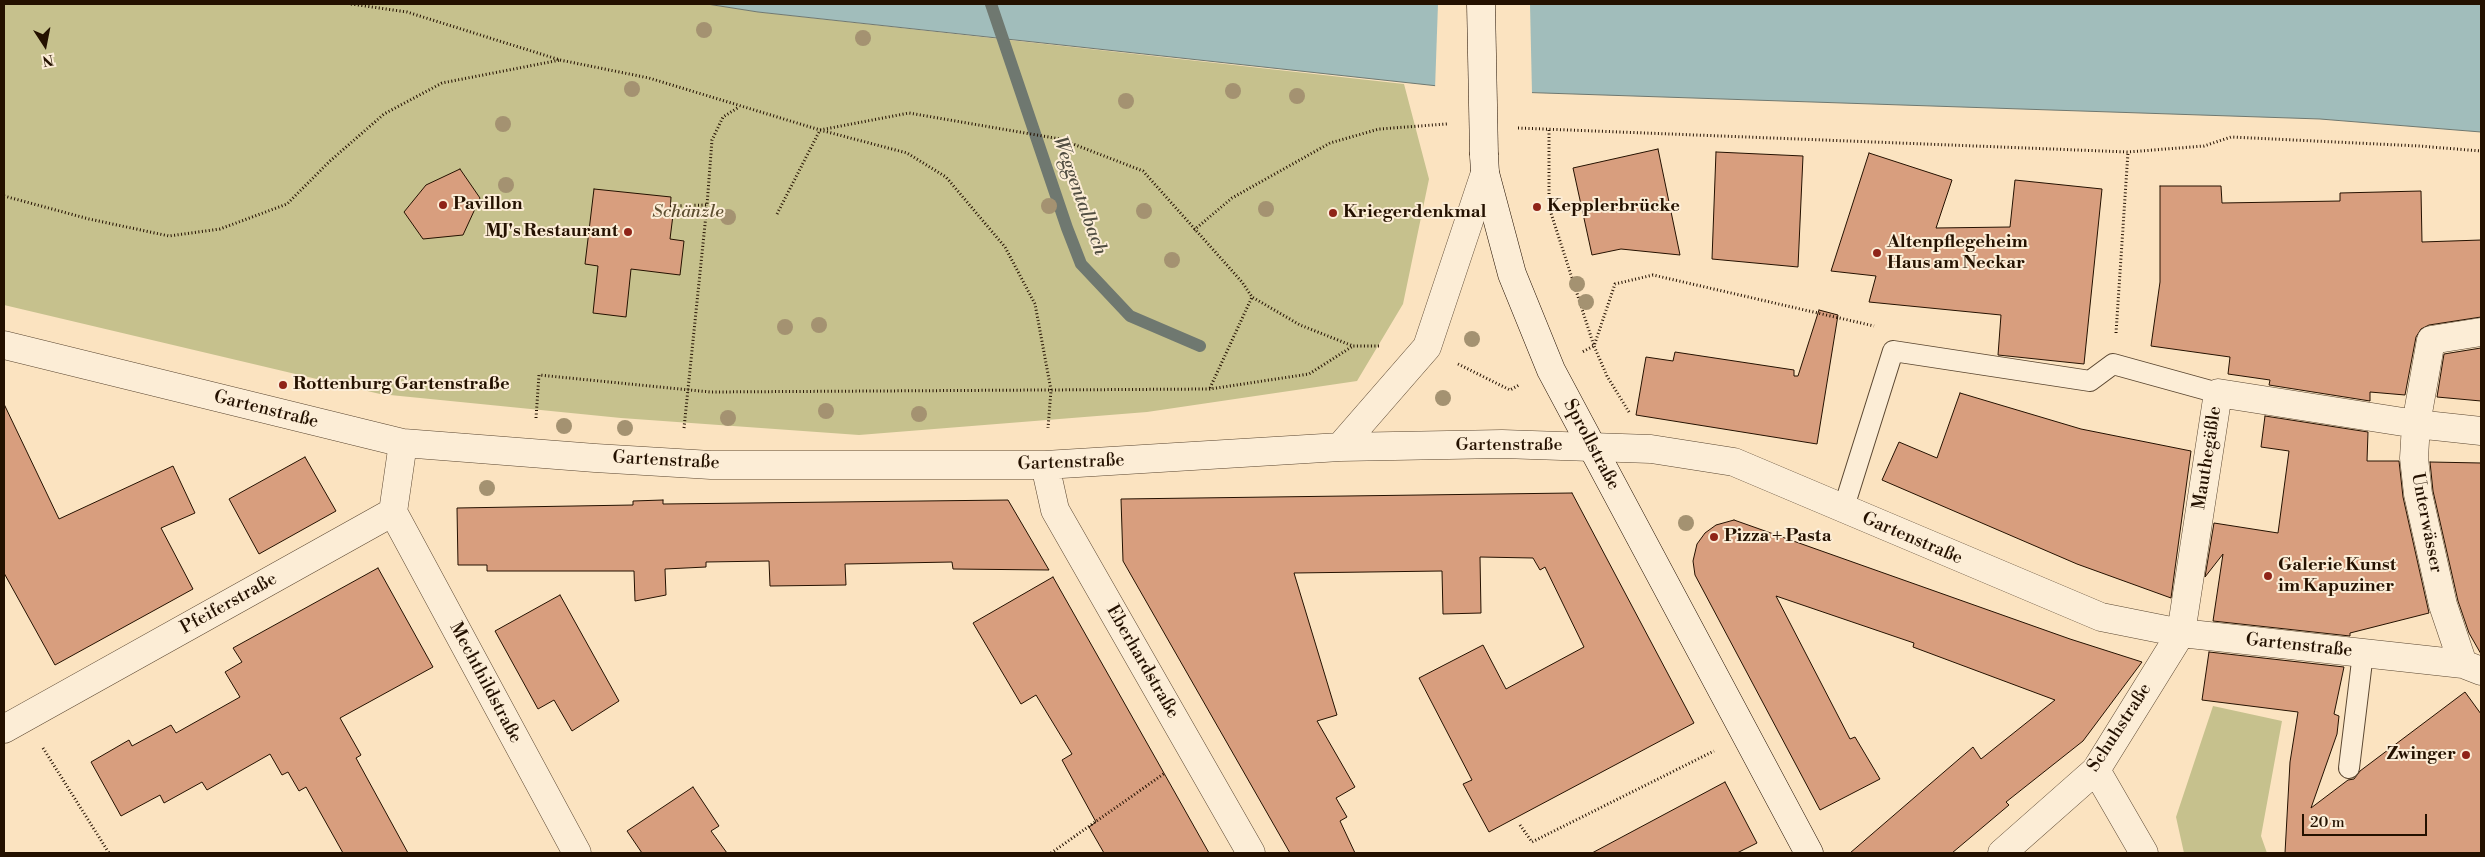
<!DOCTYPE html>
<html>
<head>
<meta charset="utf-8">
<style>
	body { margin:0 }
	#map { position:relative; width:2485px; height:857px; overflow:hidden; background:#fbe3c0; font-family:"Libre Bodoni",serif }
	canvas { display:block }
	.frame { position:absolute; inset:0; border:5px solid #241100; pointer-events:none }
	.north { position:absolute; left:20px; top:20px; width:50px; height:50px; -webkit-text-stroke:4px #fcedd6; paint-order:stroke; rotate:169deg; font-size:14px; font-weight:700; line-height:20px; text-align:center; color:#241100 }
	.north::after { content:''; display:block; margin:auto; width:18px; height:22px; background:#241100; clip-path:polygon(50% 0,100% 100%,50% 72%,0 100%) }
	.scale { position:absolute; left:2302px; top:814px; width:125px; height:22px; box-sizing:border-box; border:2px solid #241100; border-top:0; padding-left:6px; font-size:15px; line-height:18px; white-space:nowrap; color:#241100; -webkit-text-stroke:4px #fcedd6; paint-order:stroke }
</style>
</head>
<body>
<div id="map">
<canvas width="2485" height="857"></canvas>
<div class="frame"></div>
<div class="north">N</div>
<div class="scale">20 m</div>
</div>
<script>
const ctx = document.querySelector('canvas').getContext('2d');
ctx.lineJoin = 'round';
function fillPath(path, color) {
  ctx.fillStyle = color;
  ctx.fill(path, 'evenodd');
}
function shape(rows) {
  const path = new Path2D();
  for (const r of rows) {
    path.moveTo(r[0], r[1]);
    for (let i = 2; i < r.length; i += 2) path.lineTo(r[i], r[i + 1]);
  }
  return path;
}
function trace(path, color, width, dash) {
  ctx.strokeStyle = color;
  ctx.lineWidth = width;
  ctx.lineCap = dash ? 'butt' : 'round';
  ctx.setLineDash(dash || []);
  ctx.stroke(path);
}
function label(font, color, halo, rows, align = 'center') {
  ctx.font = font + ' "Libre Bodoni",serif';
  ctx.lineWidth = 4;
  ctx.setLineDash([]);
  ctx.textBaseline = 'middle';
  ctx.strokeStyle = halo;
  ctx.fillStyle = color;
  for (const [text, x, y, turn = 0] of rows) {
    ctx.save();
    ctx.translate(x, y);
    ctx.rotate((+turn || 0) * Math.PI / 180);
    ctx.textAlign = isNaN(turn) ? turn : align;
    if (halo) ctx.strokeText(text, 0, 0);
    ctx.fillText(text, 0, 0);
    ctx.restore();
  }
}
fillPath(shape([
	[4,4,707,4,758,12,1404,84,1429,179,1403,304,1357,381,1147,412,859,435,621,418,380,394,4,305],
	[2213,706,2282,721,2261,836,2267,853,2184,853,2176,817]
]), '#c6c18d');
const water = shape([
	[707,4,2481,4,2481,132,2320,119,1484,91,758,12,707,4]
]);
fillPath(water, '#a1bdbb');
trace(water, '#6f7870', 1);
fillPath(shape([
	[1438,4,1530,4,1532,94,1484,94,1435,89]
]), '#fbe3c0');
trace(shape([
	[991,4,1067,228,1081,264,1130,316,1200,346]
]), '#6f7870', 12);
const building = shape([
	[1658,149,1680,255,1621,249,1592,255,1573,168,1658,149],
	[1716,152,1803,156,1798,267,1712,259,1716,152],
	[1869,153,1952,180,1936,228,2010,227,2015,180,2102,189,2084,364,1998,355,2001,315,1869,302,1876,276,1831,271,1869,153],
	[460,169,480,198,463,235,423,239,404,212,426,185,460,169],
	[2160,186,2221,186,2222,203,2340,201,2340,193,2421,191,2422,242,2481,240,2481,317,2429,325,2421,329,2416,337,2405,395,2370,392,2370,401,2269,385,2270,380,2228,374,2230,357,2151,346,2160,282,2160,186],
	[594,189,671,197,670,214,673,215,670,239,684,241,680,275,631,269,626,317,593,313,598,266,585,264,594,189],
	[1819,310,1838,315,1817,444,1636,415,1646,357,1673,361,1675,352,1794,370,1794,376,1798,376,1819,310],
	[2481,348,2481,401,2437,397,2444,354,2481,348],
	[1960,393,2081,429,2191,451,2171,598,2077,564,1882,480,1899,442,1937,458,1960,393],
	[4,404,59,519,173,466,195,513,161,528,193,589,55,665,4,573,4,404],
	[2265,416,2368,432,2367,461,2399,461,2403,497,2429,613,2350,633,2350,636,2213,621,2223,554,2205,577,2214,523,2278,533,2289,451,2261,447,2265,416],
	[305,457,336,511,259,554,229,499,305,457],
	[2430,462,2481,463,2481,654,2469,633,2458,601,2433,491,2430,462],
	[1572,493,1694,723,1489,832,1463,784,1472,780,1419,678,1483,645,1506,689,1584,647,1545,567,1540,570,1533,558,1480,557,1481,613,1443,614,1442,571,1294,573,1337,715,1317,721,1355,787,1336,798,1347,817,1340,821,1355,853,1290,853,1123,561,1121,499,1572,493],
	[663,500,663,504,1008,500,1049,570,953,569,952,562,845,564,846,585,770,586,769,561,706,562,706,567,665,569,666,595,635,601,634,571,487,571,487,565,458,565,457,508,633,505,633,501,663,500],
	[1734,520,2070,639,2142,662,2083,741,2006,802,2009,805,1952,853,1850,853,1973,747,1981,759,2055,700,1913,647,1914,643,1776,596,1850,739,1855,737,1880,779,1820,810,1695,575,1693,561,1697,544,1705,533,1716,525,1734,520],
	[378,568,433,667,340,718,361,755,356,758,408,853,343,853,306,787,299,791,288,772,282,775,270,754,207,790,202,782,164,803,160,795,121,816,91,762,129,740,132,746,171,725,176,733,240,697,225,672,242,662,233,648,378,568],
	[1053,577,1156,759,1209,853,1104,853,1089,827,1096,822,1062,760,1072,754,1036,695,1021,704,973,623,1053,577],
	[560,595,619,701,572,731,554,700,538,709,495,631,560,595],
	[2209,652,2344,667,2334,714,2339,716,2337,734,2311,808,2348,780,2354,779,2360,771,2465,692,2481,714,2481,853,2285,853,2290,762,2298,712,2202,700,2209,652],
	[1725,782,1757,843,1737,853,1592,853,1725,782],
	[693,787,719,826,711,831,727,853,642,853,627,831,693,787]
]);
fillPath(building, '#d89e7e');
trace(building, '#241100', 1);
const lane = shape([
	[1843,510,1893,351,2090,381,2113,364,2218,393],
	[2349,768,2363,653]
]);
const street = shape([
	[4,345,403,443,595,458,711,465,1045,465,1340,447,1502,444,1651,449,1734,462,2101,617,2181,633,2463,664,2481,671],
	[1340,447,1427,347,1485,173],
	[1045,465,1055,510,1251,853],
	[393,512,577,853],
	[393,512,403,443],
	[2463,664,2443,605,2418,494,2414,458,2416,424,2431,340,2481,332],
	[4,729,393,512],
	[2096,770,2144,853],
	[2002,853,2096,770,2181,633,2218,393,2416,424,2481,431]
]);
const secondary = shape([
	[1484,155,1485,173,1512,274,1551,370,1809,853]
]);
trace(lane, '#5a4630', 22);
trace(street, '#5a4630', 29);
trace(secondary, '#241100', 29);
trace(shape([
	[351,4,407,12,560,60,649,78,820,130,909,113,1060,139,1143,171,1242,282,1252,297,1300,325,1353,346,1379,346],
	[1518,128,2128,152,2204,146,2231,137,2419,146,2481,151],
	[1549,130,1549,207,1594,346,1582,352],
	[4,196,89,219,169,236,220,229,287,204,330,161,384,114,442,83,560,60],
	[670,206,707,205,712,140,723,117,739,107],
	[777,214,820,130,907,153,946,177,1005,247,1035,304,1051,390,1048,428],
	[1194,230,1232,198,1330,143,1379,129,1447,124],
	[2116,333,2128,152],
	[1458,364,1510,390,1519,385],
	[1210,388,1252,297],
	[1629,412,1607,376,1594,346,1615,284,1653,275,1874,326],
	[536,418,539,375,710,392,1210,389,1309,374,1353,346],
	[684,428,707,205],
	[43,748,109,853],
	[1520,825,1532,842,1714,751],
	[1051,853,1165,773]
]), '#241100', 3, [1, 2.5]);
trace(lane, '#fcedd6', 20);
trace(street, '#fcedd6', 28);
trace(secondary, '#fcedd6', 28);
const secondaryBridge = shape([
	[1481,4,1484,155]
]);
trace(secondaryBridge, '#241100', 29, []);
trace(secondaryBridge, '#fcedd6', 28);
ctx.fillStyle = '#a49271';
for (const [x, y] of [
	[704,30],
	[863,38],
	[632,89],
	[1233,91],
	[1297,96],
	[1126,101],
	[503,124],
	[506,185],
	[1049,206],
	[1266,209],
	[1144,211],
	[728,217],
	[1172,260],
	[1577,284],
	[1586,302],
	[819,325],
	[785,327],
	[1472,339],
	[1443,398],
	[826,411],
	[919,414],
	[728,418],
	[564,426],
	[625,428],
	[487,488],
	[1686,523]
]) {
  ctx.beginPath();
  ctx.arc(x, y, 8, 0, 2 * Math.PI);
  ctx.fill();
}
for (const [x, y, r, color] of [
	[443,205,5,"#8f2418"],
	[1537,207,5,"#8f2418"],
	[1333,213,5,"#8f2418"],
	[628,232,5,"#8f2418"],
	[1877,253,5,"#8f2418"],
	[283,385,5,"#8f2418"],
	[1714,537,5,"#8f2418"],
	[2268,576,5,"#8f2418"],
	[2466,755,5,"#8f2418"]
]) {
  const dot = new Path2D();
  dot.arc(x, y, r, 0, 2 * Math.PI);
  ctx.fillStyle = color;
  ctx.fill(dot);
  trace(dot, '#fcedd6', 2);
}
label('bold 18px', '#241100', '#fcedd6', [
	["Pavillon",453,205],
	["Kepplerbrücke",1547,207],
	["Kriegerdenkmal",1343,213],
	["MJ's Restaurant",618,232,"right"],
	["Altenpflegeheim",1887,243],
	["Haus am Neckar",1887,264],
	["Rottenburg Gartenstraße",293,385],
	["Pizza + Pasta",1724,537],
	["Galerie Kunst",2278,566],
	["im Kapuziner",2278,587],
	["Zwinger",2456,755,"right"]
], 'left');
label('italic 18px', '#5d4f31', '#fcedd6', [
	["Schänzle",688,213]
]);
label('18px', '#241100', '#fcedd6', [
	["Gartenstraße",266,410,14],
	["Sprollstraße",1591,445,62],
	["Gartenstraße",1509,446],
	["Mauthegäßle",2208,458,-81],
	["Gartenstraße",666,461,3],
	["Gartenstraße",1071,463,-2],
	["Unterwässer",2426,523,79],
	["Gartenstraße",1912,539,23],
	["Pfeiferstraße",229,604,-29],
	["Gartenstraße",2299,646,6],
	["Eberhardstraße",1142,662,60],
	["Mechthildstraße",485,683,62],
	["Schuhstraße",2120,728,-57]
]);
label('italic 19px', '#504d41', '#fcedd6', [
	["Weggentalbach",1079,196,70]
]);
</script>
</body>
</html>
